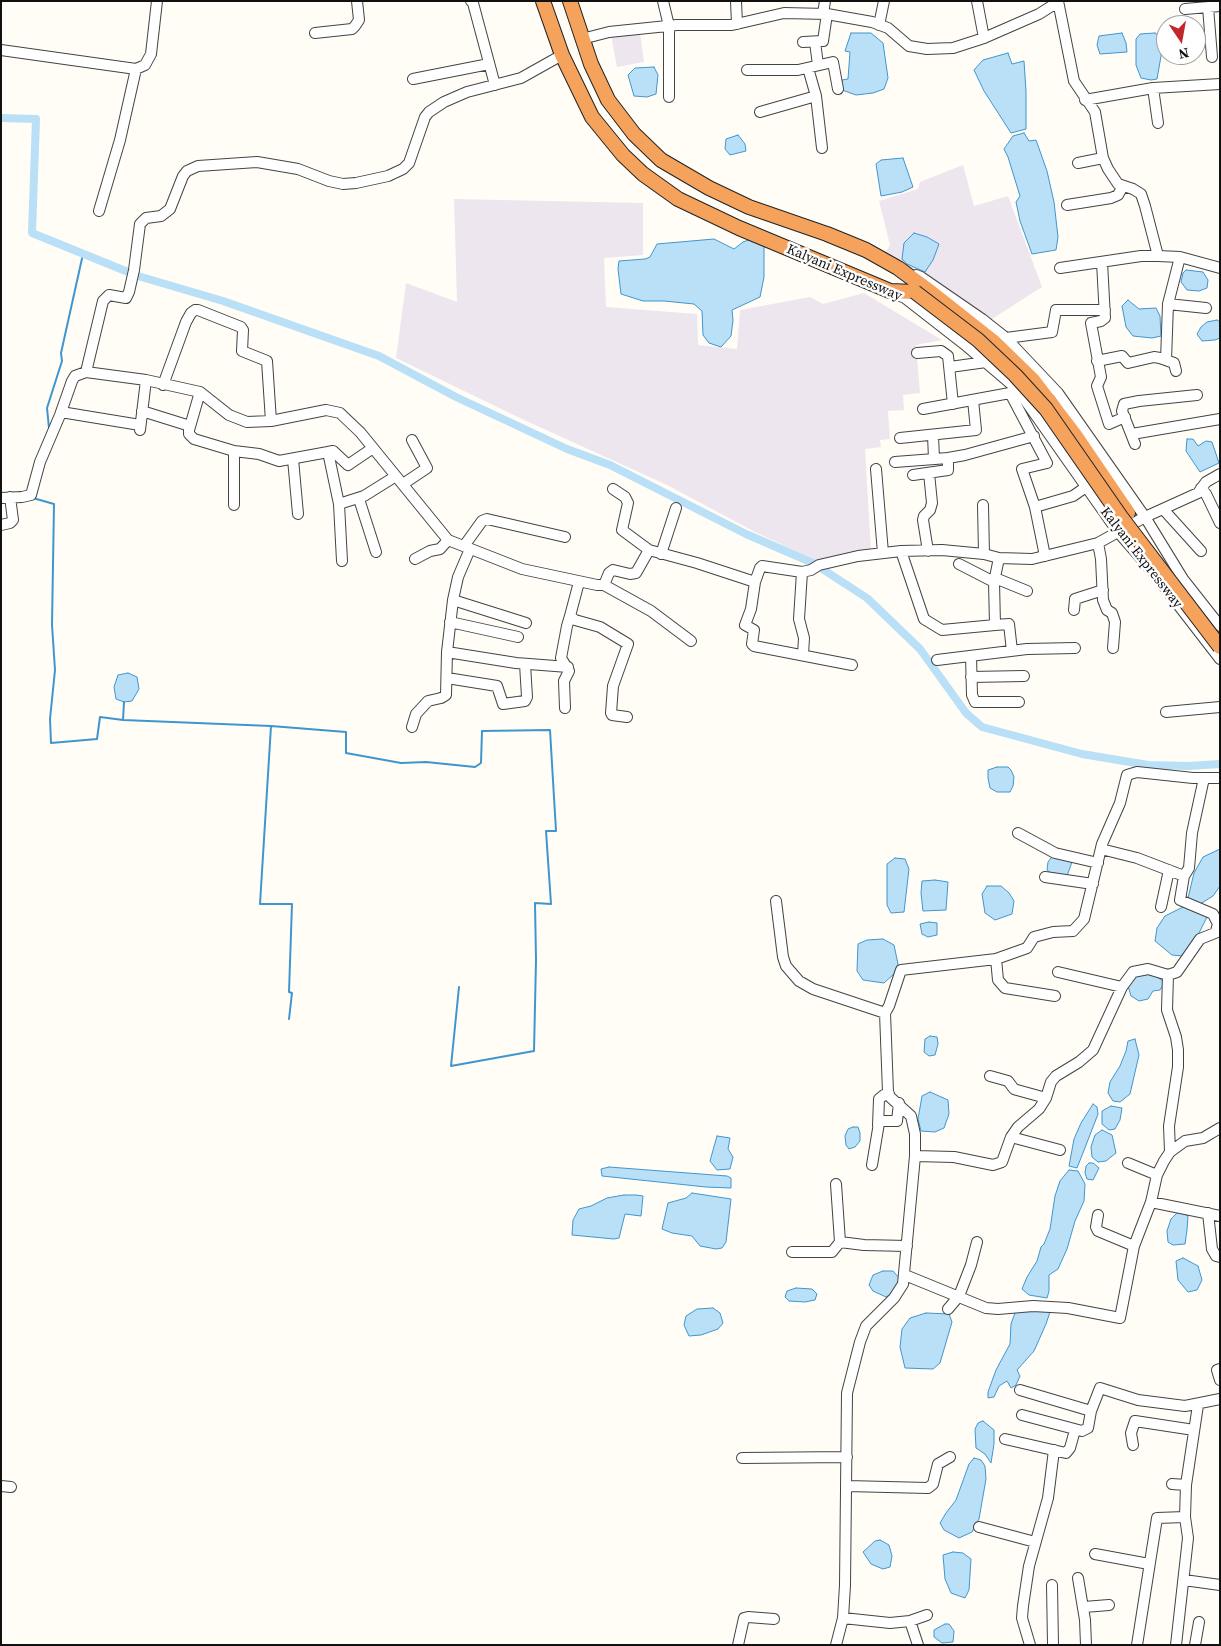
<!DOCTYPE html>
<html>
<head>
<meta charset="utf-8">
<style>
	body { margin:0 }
	#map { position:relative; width:1221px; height:1646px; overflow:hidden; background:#fffdf5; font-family:"Source Serif 4",serif }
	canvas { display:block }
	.frame { position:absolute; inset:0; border:2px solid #111; pointer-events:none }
	.north { position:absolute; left:1156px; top:15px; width:50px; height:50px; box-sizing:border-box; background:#fff; border:1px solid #a0a0a0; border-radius:50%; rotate:168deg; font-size:14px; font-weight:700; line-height:20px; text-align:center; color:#111 }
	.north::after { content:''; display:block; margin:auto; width:18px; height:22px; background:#c4262e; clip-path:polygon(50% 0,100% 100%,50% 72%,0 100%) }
</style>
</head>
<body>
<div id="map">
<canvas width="1221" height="1646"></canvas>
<div class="frame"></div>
<div class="north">N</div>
</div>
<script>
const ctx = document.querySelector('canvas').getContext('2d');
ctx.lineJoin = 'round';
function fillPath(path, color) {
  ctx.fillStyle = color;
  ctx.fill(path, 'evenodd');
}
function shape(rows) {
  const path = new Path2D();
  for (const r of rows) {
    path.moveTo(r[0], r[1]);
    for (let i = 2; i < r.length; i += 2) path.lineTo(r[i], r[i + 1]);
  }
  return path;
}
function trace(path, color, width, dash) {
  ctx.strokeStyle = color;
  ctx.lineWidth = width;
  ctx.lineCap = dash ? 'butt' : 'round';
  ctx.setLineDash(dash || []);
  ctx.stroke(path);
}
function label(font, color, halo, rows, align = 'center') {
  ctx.font = font + ' "Source Serif 4",serif';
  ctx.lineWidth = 5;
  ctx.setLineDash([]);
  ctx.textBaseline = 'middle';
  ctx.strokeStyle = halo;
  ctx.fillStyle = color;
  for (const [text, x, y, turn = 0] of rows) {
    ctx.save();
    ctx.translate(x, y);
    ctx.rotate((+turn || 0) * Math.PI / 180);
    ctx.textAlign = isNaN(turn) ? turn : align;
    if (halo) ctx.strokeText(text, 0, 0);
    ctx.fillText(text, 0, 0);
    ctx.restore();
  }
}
fillPath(shape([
	[640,32,644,62,617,67,611,35],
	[963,165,974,206,1008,196,1042,287,984,324,881,259,890,245,879,201,918,189,920,182],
	[454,199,643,203,643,255,604,258,606,307,697,314,698,345,737,349,740,310,810,297,823,304,864,293,942,340,916,345,920,393,903,395,904,410,888,411,890,439,880,440,881,447,865,449,871,551,819,562,753,531,667,485,522,419,396,358,406,283,457,302]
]), '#eee6ef');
const water = shape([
	[851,33,871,33,883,43,888,78,884,89,873,93,856,95,842,90,842,80,848,79,850,52,845,51,851,33],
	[1122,33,1126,43,1127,52,1100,54,1097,45,1099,36,1122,33],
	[1155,33,1164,39,1157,79,1151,80,1141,78,1136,65,1136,39,1140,34,1155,33],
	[1008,53,1012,64,1024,61,1026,91,1026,129,1011,133,984,91,974,70,983,60,1008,53],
	[654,67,658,75,656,94,647,97,634,96,628,75,635,68,654,67],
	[1024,133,1029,141,1036,140,1047,171,1054,202,1058,237,1056,250,1032,254,1020,221,1016,202,1020,196,1008,157,1004,149,1013,136,1024,133],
	[738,135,745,144,746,151,730,155,725,149,726,139,738,135],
	[903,158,913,187,902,192,881,196,876,164,881,160,903,158],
	[914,233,927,237,939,244,933,260,925,272,907,264,902,259,904,243,914,233],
	[754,238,764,242,764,277,760,297,732,310,733,320,731,336,721,347,709,343,703,335,702,311,694,304,664,301,643,301,621,294,618,269,619,261,645,259,650,257,657,244,714,239,734,249,743,242,754,238],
	[1186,270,1203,272,1208,280,1207,288,1199,291,1187,290,1181,282,1183,273,1186,270],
	[1128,300,1139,309,1156,308,1160,316,1161,336,1152,338,1133,336,1126,327,1122,306,1128,300],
	[1217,320,1220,322,1220,338,1215,340,1202,341,1197,334,1201,327,1207,322,1217,320],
	[1187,439,1193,439,1198,446,1206,441,1212,442,1219,463,1200,472,1186,451,1187,439],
	[128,673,137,677,139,689,132,701,124,702,116,699,114,687,118,675,128,673],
	[997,767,1008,767,1011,770,1014,777,1013,786,1010,792,997,792,990,788,988,778,988,770,997,767],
	[1220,849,1220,886,1213,896,1200,904,1188,898,1194,873,1203,857,1220,849],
	[1054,854,1072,862,1067,876,1055,876,1047,870,1048,862,1054,854],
	[895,858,905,859,909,869,904,912,891,913,887,905,887,864,895,858],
	[935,880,948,882,946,910,923,911,921,893,922,881,935,880],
	[987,886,1001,886,1009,893,1014,901,1012,914,995,920,985,913,982,894,987,886],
	[1183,907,1197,911,1207,917,1196,939,1183,956,1172,955,1155,941,1157,928,1165,916,1183,907],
	[929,922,937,923,937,935,928,937,922,934,920,924,929,922],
	[883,939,894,945,898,964,894,974,884,983,863,980,857,971,858,944,867,940,883,939],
	[1147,974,1155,976,1165,982,1160,990,1153,991,1148,999,1139,1001,1131,996,1128,986,1136,976,1147,974],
	[930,1036,937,1037,938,1044,935,1055,929,1056,924,1052,925,1039,930,1036],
	[1135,1039,1139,1055,1130,1094,1120,1102,1113,1101,1108,1093,1110,1082,1120,1066,1126,1051,1128,1041,1135,1039],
	[930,1092,948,1100,949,1114,944,1128,935,1132,921,1131,918,1119,922,1096,930,1092],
	[1093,1104,1097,1107,1098,1114,1088,1140,1077,1168,1069,1166,1074,1139,1081,1123,1093,1104],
	[1111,1106,1122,1108,1120,1120,1115,1129,1109,1130,1102,1124,1102,1111,1111,1106],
	[853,1127,858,1127,860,1133,860,1141,855,1147,849,1149,846,1145,845,1136,848,1129,853,1127],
	[1102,1130,1112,1135,1116,1153,1106,1161,1098,1162,1092,1157,1091,1147,1095,1135,1102,1130],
	[717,1136,730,1138,728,1149,733,1157,730,1169,717,1170,710,1161,717,1136],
	[1089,1163,1093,1163,1099,1168,1093,1180,1087,1179,1085,1173,1086,1166,1089,1163],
	[609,1167,727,1176,731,1178,731,1188,706,1187,602,1176,601,1169,609,1167],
	[1069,1170,1078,1171,1085,1184,1084,1201,1075,1221,1067,1249,1058,1269,1049,1275,1049,1291,1047,1298,1029,1295,1022,1289,1027,1277,1037,1261,1041,1247,1044,1244,1050,1229,1055,1196,1060,1181,1069,1170],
	[692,1193,731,1199,726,1242,722,1248,716,1249,700,1246,692,1236,672,1233,662,1229,668,1203,686,1198,692,1193],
	[624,1195,636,1195,643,1196,641,1216,625,1214,619,1238,614,1239,572,1235,573,1220,579,1209,591,1206,607,1198,624,1195],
	[1179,1211,1188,1216,1187,1230,1185,1244,1173,1245,1168,1242,1167,1231,1171,1219,1179,1211],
	[1183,1258,1198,1266,1202,1280,1197,1290,1188,1292,1178,1280,1176,1261,1183,1258],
	[883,1271,893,1271,899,1278,897,1290,886,1297,873,1291,869,1285,873,1275,883,1271],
	[796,1288,812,1289,817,1294,815,1300,805,1302,789,1301,785,1297,787,1291,796,1288],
	[713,1308,720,1313,723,1323,718,1329,701,1335,689,1336,684,1325,686,1316,697,1309,713,1308],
	[1051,1309,1046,1324,1034,1351,1017,1370,1020,1376,1016,1385,1011,1388,1007,1381,999,1386,994,1397,988,1398,988,1392,996,1370,1010,1344,1011,1324,1016,1310,1051,1309],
	[926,1313,949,1314,952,1322,940,1363,933,1369,905,1368,900,1347,902,1329,910,1318,926,1313],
	[983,1421,994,1430,994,1444,991,1463,985,1454,976,1448,975,1429,978,1423,983,1421],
	[974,1458,981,1460,985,1466,986,1479,979,1519,972,1532,959,1538,944,1530,940,1523,946,1513,956,1500,969,1464,974,1458],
	[880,1540,889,1545,892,1556,890,1567,883,1569,871,1564,863,1552,875,1541,880,1540],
	[953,1552,963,1553,971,1559,969,1590,965,1598,951,1593,945,1579,943,1555,953,1552],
	[945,1624,949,1624,954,1631,953,1642,942,1643,934,1637,934,1630,945,1624]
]);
fillPath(water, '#b9e0f7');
trace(water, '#3f96cf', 1);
trace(shape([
	[49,428,47,408,62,361,61,353,83,254],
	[33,498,54,504,52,625,55,670,50,719,51,743,97,739,100,717,123,720,271,726,346,732,346,753,401,763,426,762,475,767,481,763,482,731,550,730,556,831,546,831,551,904,535,903,536,960,534,1051,451,1066,459,987],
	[123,720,124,702],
	[271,726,260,904,292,904,289,992,292,993,289,1019]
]), '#3f96cf', 2);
trace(shape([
	[1,118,36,119,32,233,138,276,223,301,379,356,456,397,567,449,610,465,746,534,813,563,867,598,920,649,966,713,982,727,1082,754,1148,765,1188,766,1220,764]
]), '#b9e0f7', 8);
const minor = shape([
	[471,1,473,3,495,85],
	[663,1,669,26,669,97],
	[736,1,737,24],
	[977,1,984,38],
	[1058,1,1074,81,1095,112,1103,158,1108,169,1118,184,1133,189,1141,194,1145,206,1158,256,1180,257,1220,268],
	[1208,7,1212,57],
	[1185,9,1220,6],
	[823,14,825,1],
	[879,25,884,1],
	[315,33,352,29,355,26,359,20,357,1],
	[582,39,609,32,677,25,732,25,784,13,827,14,872,22,888,28,909,46,927,49,953,48,984,38,1039,14,1058,2],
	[803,42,823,41,827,14],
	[815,42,818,65],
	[1,50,136,69,145,65,151,54,157,1],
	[808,68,816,96,822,148],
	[747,70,798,70,833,62,838,89],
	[413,79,489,64],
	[1153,88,1158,123],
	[1085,100,1153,88,1220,84],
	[760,112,816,96],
	[1078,163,1103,158],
	[1067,205,1111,198,1118,195,1123,186],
	[99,211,120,140,136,69],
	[1102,262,1105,318,1101,321,1091,323,1101,377,1097,386,1109,424,1125,417],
	[1060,268,1141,256,1158,256],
	[916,275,921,277,982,319,1006,338,1058,393,1145,517,1183,579,1220,626],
	[895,294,905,298,964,344,1018,390,1118,532,1152,571,1220,659],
	[1168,304,1206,308],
	[1006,338,1052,332,1056,310,1105,310],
	[917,353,941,351,948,356,953,404],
	[1166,360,1168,304,1180,257],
	[1097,361,1122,356,1128,363,1154,357,1160,358,1174,363,1176,371],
	[950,367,986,362],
	[86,372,146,380,200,392,189,430,189,434,194,439,234,451,259,454,279,461,328,452,339,504,342,561],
	[163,385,186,322,191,313,195,310,198,310,241,327,243,330,242,351,267,361,271,421],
	[1018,390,1010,393,1047,463,1022,469,1035,507,1045,556],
	[200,392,229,415,247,422,271,421,326,410,340,413,360,432,448,540],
	[923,409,1010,393],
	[142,411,190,426],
	[61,412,140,425],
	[140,430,146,380],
	[1132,434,1220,419],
	[933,435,934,459],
	[900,438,976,430,973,400],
	[1135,444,1122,411,1124,404,1139,401,1197,395],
	[234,451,234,505],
	[328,452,333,451,348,465,373,448],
	[293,459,298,514],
	[895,462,948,458,965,455,1034,436],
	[876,469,883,553],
	[913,475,948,470,948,458],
	[403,484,427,468,412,440],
	[1201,488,1206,494,1220,523],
	[613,489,625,497,628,503,622,530,649,550],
	[1,498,22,497,31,495,40,462,60,415,72,381,75,376,86,372,103,301,109,295,126,298,129,292,134,270,140,224,146,218,161,216,170,209,183,176,187,171,198,166,257,162,298,169,329,181,343,184,356,183,388,176,403,169,409,163,425,117,429,112,444,102,467,92,521,78,562,55],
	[359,499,376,552],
	[339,504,364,496,396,476],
	[983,505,984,554],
	[1035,507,1073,496,1086,487],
	[1163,509,1201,551],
	[1,525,10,523,13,520,10,497],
	[1098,543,1101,559,1103,600,1107,610,1112,613,1115,622,1113,648],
	[464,546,482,521,487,519,565,537],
	[901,551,924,619,942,630,995,625],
	[928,551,923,520,924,516,930,510,932,503,929,473],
	[661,554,676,508],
	[999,558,994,582,995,625,1009,624,1012,651],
	[415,559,430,551,440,549,448,540,522,569,597,585,604,585,609,573,613,570,630,574,636,573,649,550,697,563,755,582,760,568,762,566,802,572,811,570,819,565,858,556,901,551,942,550,984,554,999,558,1032,559,1098,543,1145,517,1198,493,1206,482,1220,474],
	[959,564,994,582],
	[802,572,799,619,804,638,803,655],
	[995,578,1027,591],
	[579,582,570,616,575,620,600,627,628,644,613,686,611,713,612,715,627,717],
	[755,582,751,609,745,625,754,630,752,644,754,646,852,665],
	[604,585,651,611,691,641],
	[453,600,526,623],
	[1074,610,1075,599,1103,590],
	[450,622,518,637],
	[447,652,516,663,568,667],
	[971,656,972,695,975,702,1019,702],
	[937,660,1027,649,1075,648],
	[971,677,1024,676],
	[447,678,497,686,503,704,525,701,527,697,525,664],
	[565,708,564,681,569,671,561,658,567,626,570,616],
	[1166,712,1220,707],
	[412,727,416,714,428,701,441,698,446,695,447,652,453,600,458,577,470,549],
	[1018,833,1055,853,1098,863],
	[1101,849,1137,858,1184,876,1180,900,1213,914,1218,924,1216,931],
	[1184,876,1189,868,1192,833,1204,778],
	[1045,877,1093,884],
	[776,901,783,957,786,966,799,981,813,989,885,1013],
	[1161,907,1169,870],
	[996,959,998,980,1005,988,1055,996],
	[1058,972,1122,987],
	[1168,975,1167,1010,1176,1037,1178,1050,1178,1067,1169,1126,1170,1152],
	[990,1076,1008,1081,1014,1089,1017,1090,1046,1098],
	[878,1126,879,1099,884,1095,889,1094],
	[1011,1137,1060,1150],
	[915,1156,915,1134,911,1116,890,1097,888,1092,885,1013,889,1006,901,970,996,959,1027,948,1034,937,1053,932,1073,931,1084,919,1102,844,1120,803,1127,775,1137,772,1193,778,1220,778],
	[1128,1163,1157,1175],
	[872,1165,879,1123,882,1121,897,1121,899,1103],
	[836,1184,840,1242,864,1245,907,1246],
	[1151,1202,1220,1216],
	[1208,1213,1212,1249,1216,1256,1220,1257],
	[1098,1215,1096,1227,1098,1231,1134,1246],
	[792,1252,832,1252,840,1242],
	[905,1275,986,1308,998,1309,1033,1306,1068,1308,1120,1318,1134,1246,1151,1202,1157,1175,1164,1161,1170,1152,1185,1141,1203,1138,1220,1128],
	[948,1309,959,1296,971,1265,977,1242],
	[1220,1369,1217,1370,1220,1380],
	[1020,1390,1091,1411,1100,1388,1138,1400,1185,1406,1220,1399],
	[1022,1415,1082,1431,1088,1428,1091,1411],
	[1005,1439,1066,1453,1070,1448,1075,1430],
	[1133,1445,1131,1433,1135,1421,1194,1430],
	[742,1458,847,1457],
	[1172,1484,1186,1485,1198,1405],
	[1,1486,11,1487],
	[847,1486,928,1488,933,1484,938,1464,950,1457],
	[979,1527,1035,1542],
	[1095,1554,1149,1564],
	[1078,1578,1085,1620,1086,1645],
	[1184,1580,1220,1585],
	[1052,1585,1053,1645],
	[1084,1607,1109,1605],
	[843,1618,890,1623,910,1621,927,1615],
	[910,1621,918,1645],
	[738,1645,744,1618,748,1617,774,1619],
	[836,1645,843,1618,845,1585,847,1393,860,1342,866,1326,894,1298,903,1284,915,1156,954,1157,993,1165,1002,1162,1011,1137,1018,1127,1039,1109,1046,1098,1051,1082,1056,1076,1079,1062,1093,1050,1122,987,1133,972,1148,969,1168,975,1177,972,1200,939,1220,931],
	[1030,1645,1022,1618,1023,1606,1029,1566,1048,1498,1054,1450],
	[1137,1645,1157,1518,1185,1517],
	[1176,1645,1188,1538,1185,1517,1186,1485],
	[1195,1645,1199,1622]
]);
const highway = shape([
	[543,1,562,55,592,117,623,155,643,174,678,199,739,228,890,291,915,292],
	[570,1,591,64,608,100,634,134,661,160,709,188,749,207,827,234,866,250,898,268,932,293,994,342,1033,380,1075,435,1128,513]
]);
trace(minor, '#444', 12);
trace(highway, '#222', 16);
trace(minor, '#fff', 10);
trace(highway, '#f5a25d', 14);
const highwayBridge = shape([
	[915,292,978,340,1015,375,1046,409,1121,517,1220,647]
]);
trace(highwayBridge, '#222', 16, []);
trace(highwayBridge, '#f5a25d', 14);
label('14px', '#111', '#fff', [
	["Kalyani Expressway",844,273,23],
	["Kalyani Expressway",1141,558,52]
]);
</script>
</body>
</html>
